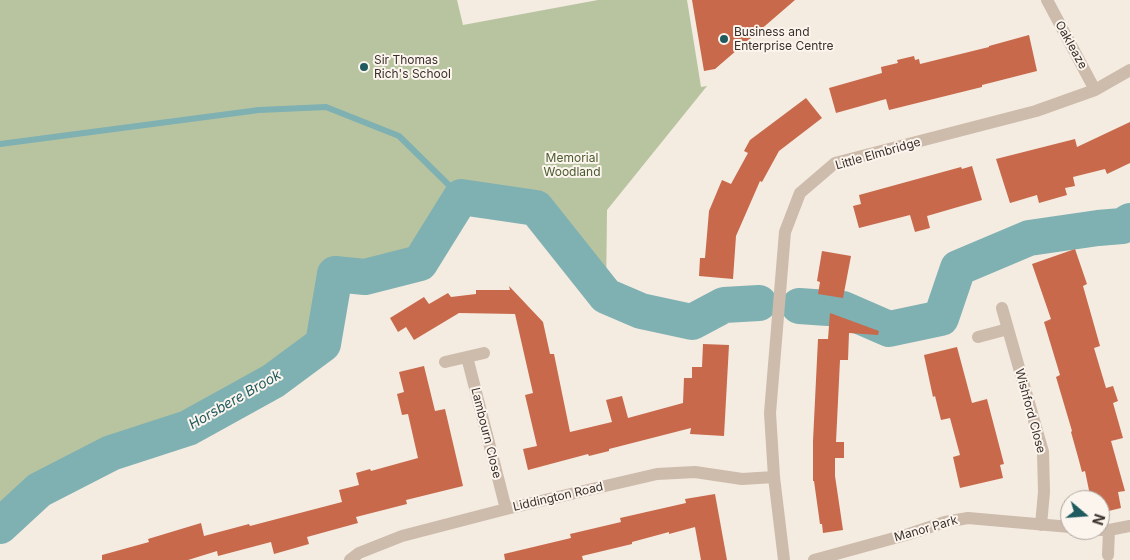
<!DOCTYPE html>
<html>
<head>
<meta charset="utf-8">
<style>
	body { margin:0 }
	#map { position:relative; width:1130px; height:560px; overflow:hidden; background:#f4ebe1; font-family:Inter,sans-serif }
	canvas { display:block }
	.north { position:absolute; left:1060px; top:490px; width:50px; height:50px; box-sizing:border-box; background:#fbf5ee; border:1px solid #aea6a0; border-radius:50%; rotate:108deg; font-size:14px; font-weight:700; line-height:20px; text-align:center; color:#3b302b }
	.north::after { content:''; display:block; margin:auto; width:18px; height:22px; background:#1f5a5e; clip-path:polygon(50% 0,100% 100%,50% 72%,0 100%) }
</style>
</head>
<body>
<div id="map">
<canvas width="1130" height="560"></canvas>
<div class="north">N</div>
</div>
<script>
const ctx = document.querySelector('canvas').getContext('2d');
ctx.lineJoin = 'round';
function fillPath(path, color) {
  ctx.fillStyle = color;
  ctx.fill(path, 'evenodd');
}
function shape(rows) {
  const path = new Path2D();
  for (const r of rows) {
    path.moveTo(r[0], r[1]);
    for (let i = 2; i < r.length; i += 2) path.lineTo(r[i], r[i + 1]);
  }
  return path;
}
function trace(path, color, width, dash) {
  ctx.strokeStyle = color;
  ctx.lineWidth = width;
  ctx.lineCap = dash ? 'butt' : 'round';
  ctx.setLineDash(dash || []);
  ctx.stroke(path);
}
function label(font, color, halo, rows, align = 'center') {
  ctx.font = font + ' Inter,sans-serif';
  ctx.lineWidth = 4;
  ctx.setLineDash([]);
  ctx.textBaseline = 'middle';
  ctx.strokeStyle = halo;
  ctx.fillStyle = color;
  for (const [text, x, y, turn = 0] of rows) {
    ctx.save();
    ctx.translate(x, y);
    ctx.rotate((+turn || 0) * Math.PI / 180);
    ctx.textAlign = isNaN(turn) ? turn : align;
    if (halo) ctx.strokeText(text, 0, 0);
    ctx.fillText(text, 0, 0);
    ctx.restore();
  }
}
fillPath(shape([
	[0,0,457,0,463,25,598,0,687,0,701,87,707,86,607,210,606,296,536,208,462,197,420,263,365,277,336,274,323,344,273,381,188,428,111,453,39,490,0,526]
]), '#b8c4a0');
trace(shape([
	[0,144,259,110,326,107,399,136,461,197]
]), '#7fb0b2', 6);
trace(shape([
	[799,306,843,309,889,329,941,318,958,268,1029,238,1098,228,1122,226,1130,221],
	[0,526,39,490,111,453,188,428,273,381,323,344,335,274,365,277,420,263,461,197,536,208,606,296,641,311,692,322,724,305,759,303]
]), '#7fb0b2', 36);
fillPath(shape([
	[692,0,795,0,715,69,704,71],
	[1029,35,1037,71,982,85,982,87,889,110,886,99,836,113,829,88,882,73,881,67,898,63,897,60,914,56,915,60,919,59,920,64,989,47,989,46],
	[806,98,822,118,779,151,762,182,760,181,736,236,733,279,699,276,700,258,705,258,709,211,722,180,731,184,748,153,744,151,750,140],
	[1130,122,1130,163,1107,174,1105,169,1073,177,1075,186,1065,188,1067,195,1039,203,1037,195,1010,203,996,159,1075,139,1077,147],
	[972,166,982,200,927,216,930,228,915,232,910,215,859,228,853,206,861,204,859,195,961,167,962,169],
	[1075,249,1087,284,1083,286,1100,346,1094,348,1106,388,1113,386,1118,401,1113,403,1123,438,1111,441,1125,491,1118,492,1121,508,1100,513,1100,500,1091,500,1085,471,1082,472,1078,457,1071,432,1072,431,1056,377,1060,375,1044,322,1051,319,1032,264],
	[822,251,851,256,843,298,818,294,820,282,817,281],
	[509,286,543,322,550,354,554,354,570,432,612,422,606,400,622,396,628,418,683,403,684,378,692,378,692,367,702,367,703,344,729,345,724,436,690,434,691,428,609,449,609,451,589,456,588,454,528,470,523,449,537,446,525,395,533,393,515,314,459,313,414,340,406,327,398,332,390,318,424,297,429,304,448,293,451,297,476,294,476,290,510,290],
	[830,313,879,331,878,335,849,333,848,360,840,360,836,442,844,442,844,458,835,458,835,476,843,530,823,533,822,524,820,524,814,481,813,481,813,441,818,339,828,339],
	[957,347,972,403,987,399,1004,464,1000,465,1003,478,960,488,953,457,960,455,950,418,941,420,935,396,933,397,924,355],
	[424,366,435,411,445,409,463,486,406,500,407,504,356,517,358,523,307,537,309,544,274,554,271,542,218,556,217,551,188,560,102,560,102,555,149,542,148,539,201,523,204,536,249,524,250,526,342,502,339,490,359,485,356,473,370,469,371,471,418,458,408,414,402,415,397,394,404,392,399,372],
	[715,494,727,560,701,560,695,527,669,534,669,532,632,542,632,544,582,556,583,560,505,560,504,554,571,538,570,534,621,522,620,518,686,503,685,499]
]), '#c8694b');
trace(shape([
	[1047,0,1095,90],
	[1002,308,1043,452,1044,492,1041,525],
	[978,337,1008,329],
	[467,357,506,509],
	[445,362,484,353],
	[1100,530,1109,530,1130,526],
	[1108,555,1109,530],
	[350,560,359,553,402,536,506,509,657,474,695,472,742,479,774,477],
	[784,560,774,477,770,413,785,232,800,193,835,163,1036,111,1095,90,1130,70],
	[814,560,909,534,945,522,968,518,1070,527]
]), '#cdbbac', 12);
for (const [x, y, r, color] of [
	[724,39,5,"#1f5a5e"],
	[364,67,5,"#1f5a5e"]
]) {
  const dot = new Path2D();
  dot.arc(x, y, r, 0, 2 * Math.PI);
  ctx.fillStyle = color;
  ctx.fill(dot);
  trace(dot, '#fbf5ee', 2);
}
label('12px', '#3b302b', '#fbf5ee', [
	["Business and",734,32],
	["Enterprise Centre",734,46],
	["Sir Thomas",374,60],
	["Rich's School",374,74]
], 'left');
label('12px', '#3b302b', '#fbf5ee', [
	["Oakleaze",1071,45,61],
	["Little Elmbridge",878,154,-16],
	["Wishford Close",1030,411,75],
	["Lambourn Close",486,433,76],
	["Liddington Road",558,497,-13],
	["Manor Park",926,529,-16]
]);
label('12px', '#4a5a2e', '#fbf5ee', [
	["Memorial",572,158],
	["Woodland",572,172]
]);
label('italic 14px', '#1f5a5e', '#fbf5ee', [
	["Horsbere Brook",235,400,-30]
]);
</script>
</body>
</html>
